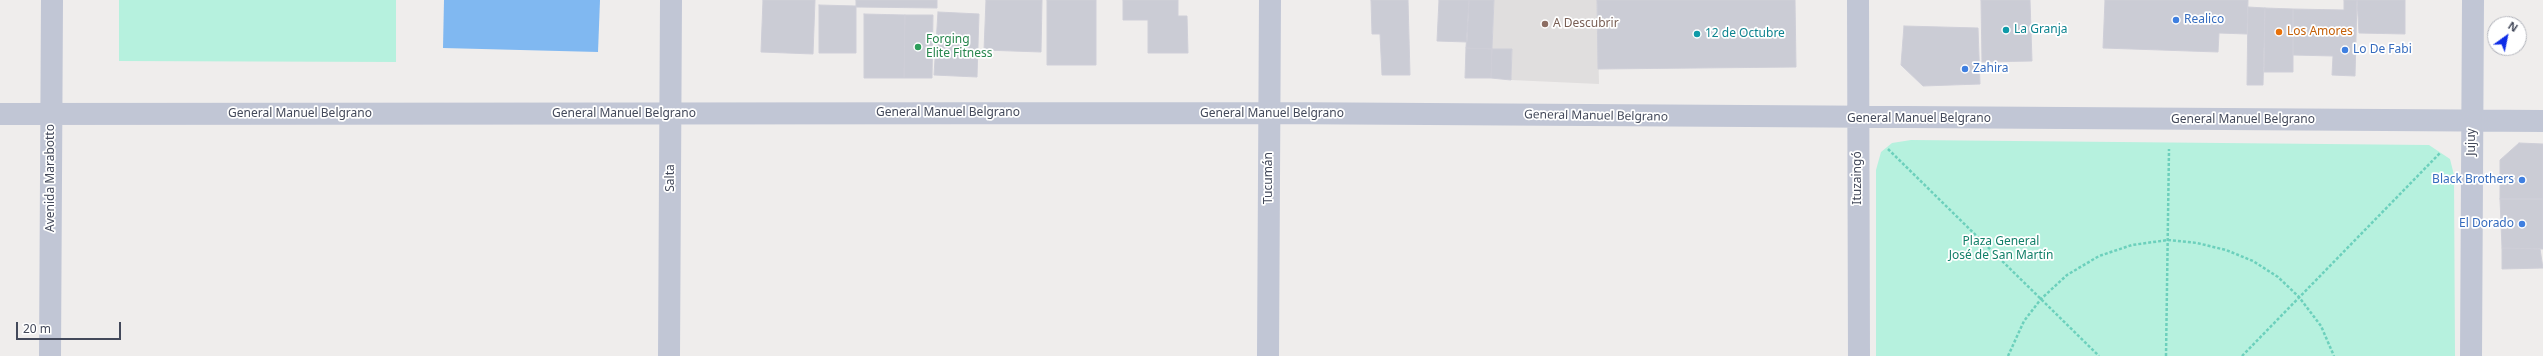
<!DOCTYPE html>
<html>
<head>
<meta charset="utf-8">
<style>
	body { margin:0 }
	#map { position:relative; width:2543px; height:356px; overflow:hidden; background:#efedec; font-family:"Noto Sans",sans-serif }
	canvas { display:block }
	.north { position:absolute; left:2487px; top:16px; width:40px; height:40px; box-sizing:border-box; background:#fff; border:1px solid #b4b6bd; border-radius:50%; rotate:33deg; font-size:11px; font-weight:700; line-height:16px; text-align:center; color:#43495a }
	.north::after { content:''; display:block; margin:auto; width:14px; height:18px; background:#0e2de7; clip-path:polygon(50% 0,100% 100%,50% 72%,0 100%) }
	.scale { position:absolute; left:16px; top:322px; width:105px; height:18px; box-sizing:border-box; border:2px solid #43495a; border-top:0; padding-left:5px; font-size:12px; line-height:14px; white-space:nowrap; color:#43495a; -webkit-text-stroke:3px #fff; paint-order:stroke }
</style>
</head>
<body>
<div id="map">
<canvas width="2543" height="356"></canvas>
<div class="north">N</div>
<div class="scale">20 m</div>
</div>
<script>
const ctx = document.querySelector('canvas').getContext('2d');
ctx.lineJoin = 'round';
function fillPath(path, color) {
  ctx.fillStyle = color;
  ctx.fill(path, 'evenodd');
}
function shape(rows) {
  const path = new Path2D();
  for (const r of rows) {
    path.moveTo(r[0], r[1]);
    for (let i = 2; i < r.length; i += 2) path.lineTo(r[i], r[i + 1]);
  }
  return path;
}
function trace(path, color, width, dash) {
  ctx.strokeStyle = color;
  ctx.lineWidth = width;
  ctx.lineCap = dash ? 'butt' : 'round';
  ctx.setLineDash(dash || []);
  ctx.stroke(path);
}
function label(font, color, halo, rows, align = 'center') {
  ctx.font = font + ' "Noto Sans",sans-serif';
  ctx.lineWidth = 3.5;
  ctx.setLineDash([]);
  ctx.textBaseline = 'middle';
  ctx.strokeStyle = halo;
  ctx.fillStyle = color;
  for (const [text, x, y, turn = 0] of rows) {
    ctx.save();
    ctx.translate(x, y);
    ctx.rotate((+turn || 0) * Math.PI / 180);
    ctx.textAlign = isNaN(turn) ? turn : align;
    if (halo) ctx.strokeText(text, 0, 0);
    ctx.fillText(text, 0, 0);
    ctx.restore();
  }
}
fillPath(shape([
	[1494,0,1597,0,1599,84,1511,80,1512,49,1492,49]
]), '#e0dede');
fillPath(shape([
	[119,0,396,0,396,62,119,61],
	[1911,140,2429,145,2450,159,2454,175,2455,356,1876,356,1876,170,1881,152,1892,143]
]), '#b6f1de');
fillPath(shape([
	[444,0,600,0,598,52,443,48]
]), '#80b8f1');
const building = shape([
	[763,0,815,0,813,54,761,52,763,0],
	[856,0,937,0,937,8,856,7,856,0],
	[986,0,1042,0,1041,52,984,50,986,0],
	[1047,0,1096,0,1096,65,1047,65,1047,0],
	[1123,0,1178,0,1178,16,1187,16,1188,53,1148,53,1148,20,1123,20,1123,0],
	[1371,0,1408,0,1410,75,1382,75,1380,34,1372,34,1371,0],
	[1439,0,1469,0,1467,42,1437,41,1439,0],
	[1469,0,1494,0,1492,49,1466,48,1469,0],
	[1597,0,1795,0,1796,67,1598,69,1597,0],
	[1981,0,2030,0,2032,61,1982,62,1981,0],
	[2105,0,2248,0,2247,34,2219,33,2218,52,2103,48,2105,0],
	[2344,0,2357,0,2355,76,2332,75,2333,56,2293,55,2293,9,2344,10,2344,0],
	[2357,0,2405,0,2405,34,2359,33,2357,0],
	[819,5,856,6,856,53,819,53,819,5],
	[2248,7,2265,8,2263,85,2247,85,2248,7],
	[2265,8,2293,9,2293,72,2264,72,2265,8],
	[938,12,979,14,977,77,934,75,938,12],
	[864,14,905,15,904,78,864,78,864,14],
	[905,15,933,15,932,78,904,78,905,15],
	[1904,26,1978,28,1980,84,1923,86,1901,65,1904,26],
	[1466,48,1492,49,1491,78,1465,78,1466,48],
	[1492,49,1512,49,1511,80,1491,78,1492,49],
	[2519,143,2543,144,2543,199,2500,199,2500,160,2519,143],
	[2500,199,2543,199,2543,249,2502,248,2500,199],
	[2502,248,2540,249,2543,268,2502,269,2502,248]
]);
fillPath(building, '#cbccd5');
trace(building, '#cfcfd8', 1);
trace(shape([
	[1888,149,2099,356],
	[2008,356,2024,321,2041,299,2067,275,2099,256,2132,245,2168,240,2197,243,2226,250,2253,261,2278,277,2299,297,2321,326,2334,356],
	[2166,356,2169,149],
	[2242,356,2441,152]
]), '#6cd0bc', 2.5, [3, 2]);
trace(shape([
	[1858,0,1859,356],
	[0,114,1269,113,2543,121],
	[50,356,52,0],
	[669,356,671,0],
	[1268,356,1270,0],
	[2471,356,2473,0]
]), '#c1c6d5', 22);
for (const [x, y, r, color] of [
	[2176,20,4,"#3f7fe0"],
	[1545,24,4,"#8d6e63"],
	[2006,30,4,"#0f9aa8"],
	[2279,32,4,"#e8710a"],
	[1697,34,4,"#0f9aa8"],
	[918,47,4,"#2e9e5b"],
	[2345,50,4,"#3f7fe0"],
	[1965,69,4,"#3f7fe0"],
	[2522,180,4,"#3f7fe0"],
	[2522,224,4,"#3f7fe0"]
]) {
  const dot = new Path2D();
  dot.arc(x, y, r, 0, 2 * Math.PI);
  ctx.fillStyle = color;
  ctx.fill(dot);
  trace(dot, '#fff', 1.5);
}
label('12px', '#366cbe', '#fff', [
	["Realico",2184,20],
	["Lo De Fabi",2353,50],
	["Zahira",1973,69],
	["Black Brothers",2514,180,"right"],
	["El Dorado",2514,224,"right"]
], 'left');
label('12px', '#785e54', '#fff', [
	["A Descubrir",1553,24]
], 'left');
label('12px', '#0d838f', '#fff', [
	["La Granja",2014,30],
	["12 de Octubre",1705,34]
], 'left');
label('12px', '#c56008', '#fff', [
	["Los Amores",2287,32]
], 'left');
label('12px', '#27864d', '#fff', [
	["Forging",926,40],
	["Elite Fitness",926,54]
], 'left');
label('12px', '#43495a', '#fff', [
	["General Manuel Belgrano",948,113],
	["General Manuel Belgrano",300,114],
	["General Manuel Belgrano",624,114],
	["General Manuel Belgrano",1272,114],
	["General Manuel Belgrano",1596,116,1],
	["General Manuel Belgrano",1919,119],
	["General Manuel Belgrano",2243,120],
	["Jujuy",2472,142,-90],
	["Avenida Marabotto",51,178,-90],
	["Salta",671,178,-90],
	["Tucumán",1269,178,-90],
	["Ituzaingó",1858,178,-90]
]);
label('12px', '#117f68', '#fff', [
	["Plaza General",2001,242],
	["José de San Martín",2001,256]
]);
</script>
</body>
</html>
